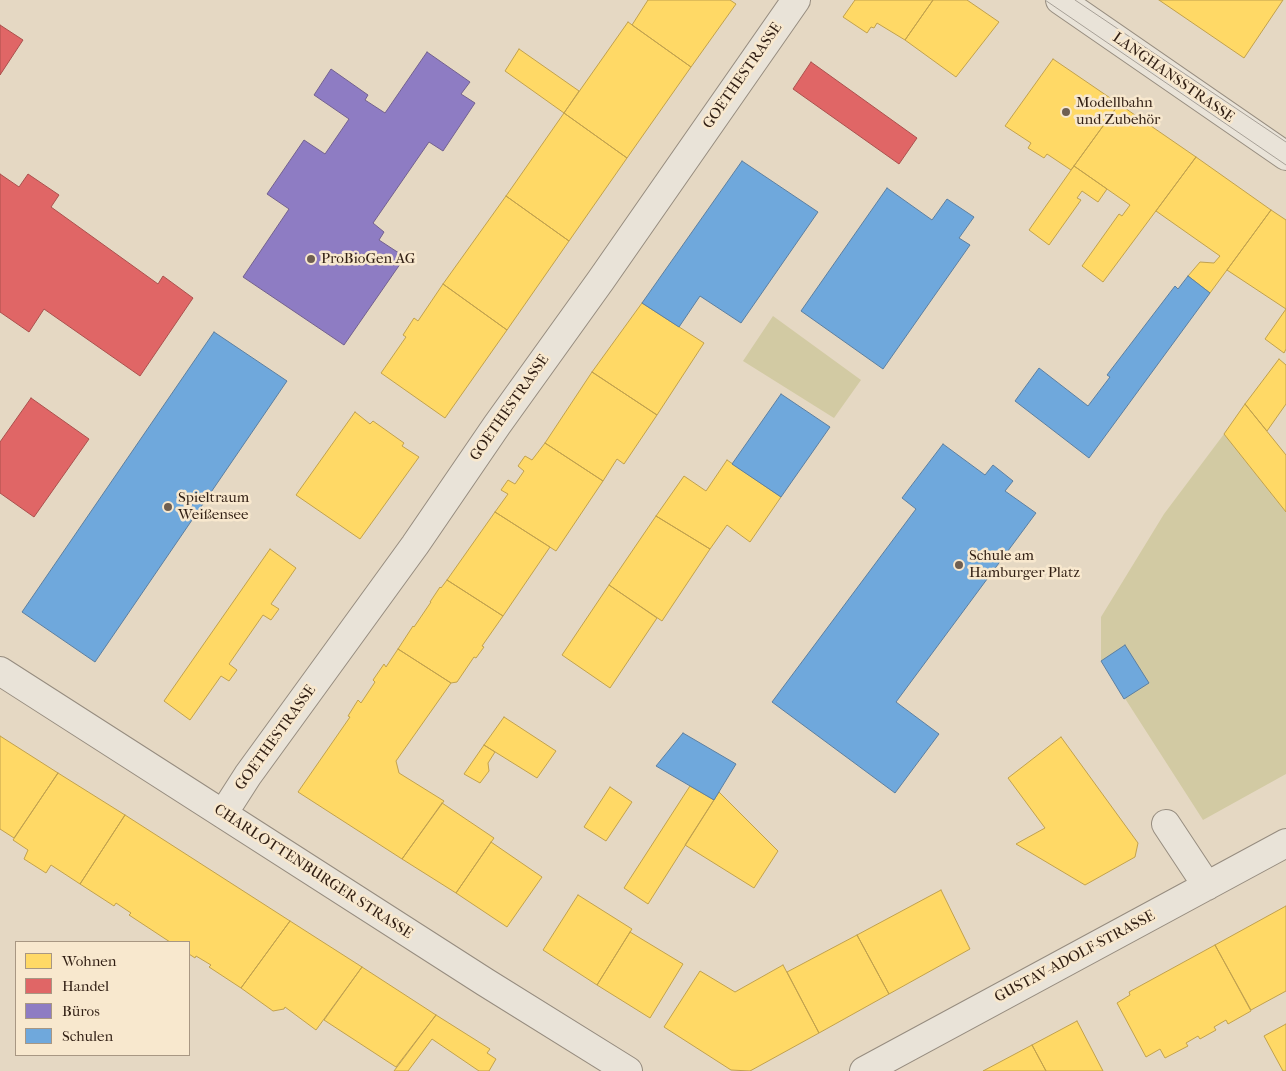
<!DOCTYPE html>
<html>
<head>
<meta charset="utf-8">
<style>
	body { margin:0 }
	#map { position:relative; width:1286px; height:1071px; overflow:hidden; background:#e5d8c3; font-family:"IM FELL French Canon",serif }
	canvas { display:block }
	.legend { position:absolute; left:15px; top:941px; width:175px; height:115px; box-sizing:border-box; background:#f8e8ce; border:1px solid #a89783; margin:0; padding:6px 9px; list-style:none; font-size:15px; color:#301e13 }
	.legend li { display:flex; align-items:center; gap:10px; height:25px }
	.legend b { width:25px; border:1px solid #a89783 }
</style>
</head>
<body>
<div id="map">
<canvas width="1286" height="1071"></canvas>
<ul class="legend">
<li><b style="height:14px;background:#ffd966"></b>Wohnen</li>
<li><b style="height:14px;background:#e06666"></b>Handel</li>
<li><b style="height:14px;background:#8e7cc3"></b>Büros</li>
<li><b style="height:14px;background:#6fa8dc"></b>Schulen</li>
</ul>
</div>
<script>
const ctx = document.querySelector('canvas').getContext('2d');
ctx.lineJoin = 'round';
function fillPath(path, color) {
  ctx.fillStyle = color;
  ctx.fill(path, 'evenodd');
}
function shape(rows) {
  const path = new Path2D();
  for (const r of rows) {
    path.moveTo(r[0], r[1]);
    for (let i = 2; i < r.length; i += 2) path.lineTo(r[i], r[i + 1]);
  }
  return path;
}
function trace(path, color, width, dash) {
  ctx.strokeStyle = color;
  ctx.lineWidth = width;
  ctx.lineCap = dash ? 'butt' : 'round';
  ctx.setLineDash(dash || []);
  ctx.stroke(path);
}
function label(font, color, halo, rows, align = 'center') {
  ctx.font = font + ' "IM FELL French Canon",serif';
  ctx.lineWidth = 5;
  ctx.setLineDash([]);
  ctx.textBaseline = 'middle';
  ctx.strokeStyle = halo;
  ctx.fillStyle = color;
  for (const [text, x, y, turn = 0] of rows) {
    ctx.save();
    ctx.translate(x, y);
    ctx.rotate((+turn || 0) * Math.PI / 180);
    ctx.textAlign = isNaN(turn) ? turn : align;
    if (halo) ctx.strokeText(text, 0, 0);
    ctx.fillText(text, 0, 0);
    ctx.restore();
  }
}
fillPath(shape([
	[773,316,861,380,834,418,743,361],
	[1224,434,1286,512,1286,774,1203,820,1101,661,1101,617,1164,514]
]), '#d2caa3');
const homes = shape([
	[648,0,730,0,736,4,691,67,632,25,648,0],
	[855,0,933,0,905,40,877,23,874,28,871,27,867,33,843,17,855,0],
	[933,0,967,0,999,22,956,77,905,40,933,0],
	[1159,0,1283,0,1244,58,1159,0],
	[628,22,691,67,627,158,564,113,628,22],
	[519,49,579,91,564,113,505,71,519,49],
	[1053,59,1119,104,1071,170,1047,154,1044,158,1028,148,1031,143,1005,126,1053,59],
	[1119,104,1196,157,1103,282,1082,266,1119,214,1122,216,1130,205,1074,166,1119,104],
	[564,113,627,158,569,241,506,196,564,113],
	[1196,157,1271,210,1210,293,1188,276,1200,262,1214,263,1220,256,1156,211,1196,157],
	[1074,166,1107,189,1098,202,1082,191,1077,198,1081,200,1049,245,1029,230,1074,166],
	[506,196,569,241,507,330,443,284,506,196],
	[1271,210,1286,220,1286,349,1284,353,1265,339,1286,309,1227,270,1271,210],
	[443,284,507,330,445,418,381,373,406,337,403,335,414,318,418,321,443,284],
	[642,303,704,343,657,415,592,372,642,303],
	[1279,359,1286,365,1286,404,1267,431,1245,404,1279,359],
	[592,372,657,415,624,464,617,459,603,481,545,443,592,372],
	[1245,404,1286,455,1286,512,1224,434,1245,404],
	[355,412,370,424,373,421,404,443,402,446,419,457,360,539,296,495,355,412],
	[545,443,603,481,556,551,495,512,508,494,501,490,508,480,515,484,524,471,518,466,525,456,532,460,545,443],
	[727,460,781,497,750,542,727,525,710,549,656,516,684,476,706,491,727,460],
	[495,512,550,547,503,616,447,580,495,512],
	[656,516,710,549,662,621,609,585,656,516],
	[270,549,296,568,271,604,279,609,271,620,263,615,229,664,237,670,229,681,221,676,190,720,164,701,270,549],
	[447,580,503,616,482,646,484,647,476,658,474,657,457,682,451,683,398,649,413,626,414,627,431,602,430,602,440,587,441,588,447,580],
	[609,585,657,618,610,688,562,655,609,585],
	[398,649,451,683,396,761,399,773,444,801,402,859,298,792,350,717,348,716,358,700,361,703,375,682,373,680,384,664,386,667,398,649],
	[504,717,556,751,537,778,484,745,504,717],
	[0,736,58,773,14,838,0,829,0,736],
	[1061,737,1138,843,1135,857,1085,885,1016,844,1045,828,1008,778,1061,737],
	[484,745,495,752,488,763,489,771,480,783,464,774,484,745],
	[58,773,125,815,80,884,51,865,46,873,24,859,28,850,13,840,58,773],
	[690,786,714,800,648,904,624,888,690,786],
	[610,787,632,802,606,841,584,827,610,787],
	[719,792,778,851,754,888,685,845,719,792],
	[442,803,494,838,456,893,402,859,442,803],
	[125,815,290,921,241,988,209,967,211,965,196,956,195,958,189,954,189,942,170,942,129,915,131,913,116,903,114,906,80,884,125,815],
	[491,842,542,877,507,927,456,893,491,842],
	[941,890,970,949,889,994,857,935,941,890],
	[578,895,632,929,597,985,543,950,578,895],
	[1286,906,1286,991,1251,1010,1215,945,1286,906],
	[290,921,362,967,316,1030,285,1007,284,1009,273,1011,241,988,290,921],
	[630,932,683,964,650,1018,597,985,630,932],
	[857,935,889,994,819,1033,787,972,857,935],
	[1215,945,1251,1011,1228,1024,1226,1020,1214,1027,1216,1030,1200,1039,1198,1036,1186,1043,1188,1046,1165,1058,1160,1049,1146,1057,1117,1003,1130,995,1129,992,1215,945],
	[783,965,819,1033,750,1071,731,1070,664,1027,700,971,735,992,783,965],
	[362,967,436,1015,396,1067,324,1020,362,967],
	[436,1015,490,1049,487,1053,496,1059,489,1071,479,1071,432,1039,408,1071,394,1071,436,1015],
	[1077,1021,1103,1071,1046,1071,1032,1045,1077,1021],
	[1286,1024,1286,1071,1283,1071,1264,1036,1286,1024],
	[1032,1045,1046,1071,983,1071,1032,1045]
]);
fillPath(homes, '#ffd966');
trace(homes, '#c1a14d', 1);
const shops = shape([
	[0,25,23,40,0,75,0,25],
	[811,62,917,138,899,164,793,89,811,62],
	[0,174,19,187,28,174,59,195,51,207,158,284,163,276,193,298,140,376,44,309,29,332,0,312,0,174],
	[31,398,89,439,34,517,0,493,0,442,31,398]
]);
fillPath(shops, '#e06666');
trace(shops, '#ab504d', 1);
const offices = shape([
	[427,52,470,82,461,94,475,103,443,151,429,142,373,223,384,232,379,240,405,257,344,345,243,277,289,209,267,194,304,140,325,154,349,119,314,95,331,69,368,95,365,100,385,113,427,52]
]);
fillPath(offices, '#8e7cc3');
trace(offices, '#72608e', 1);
const schools = shape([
	[742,161,818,212,741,323,700,296,679,327,642,303,742,161],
	[887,188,932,220,947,199,974,217,959,238,970,245,883,369,801,311,887,188],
	[1188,276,1210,293,1089,458,1015,401,1039,368,1088,406,1110,377,1107,375,1175,286,1178,289,1188,276],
	[214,332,287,381,95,662,22,612,214,332],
	[781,394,830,427,781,497,732,464,781,394],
	[943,444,985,475,993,465,1013,481,1005,491,1036,513,896,702,939,734,895,793,772,702,916,509,902,498,943,444],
	[1125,645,1149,683,1124,699,1101,661,1125,645],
	[683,733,736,764,714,800,656,766,683,733]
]);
fillPath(schools, '#6fa8dc');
trace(schools, '#5c7fa0', 1);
const minor = shape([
	[1060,0,1286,156],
	[0,671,485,982,628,1071],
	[223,814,248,775,415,545,497,425,601,280,796,0],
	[1166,824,1207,886],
	[864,1071,1286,843]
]);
trace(minor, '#968c7f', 30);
trace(minor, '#e9e3d8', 28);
trace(shape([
	[1045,0,1286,165],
	[1075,0,1286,142]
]), '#a7a097', 1);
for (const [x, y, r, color] of [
	[1066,112,5,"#6f5f51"],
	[311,259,5,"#6f5f51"],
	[168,507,5,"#6f5f51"],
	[959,565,5,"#6f5f51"]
]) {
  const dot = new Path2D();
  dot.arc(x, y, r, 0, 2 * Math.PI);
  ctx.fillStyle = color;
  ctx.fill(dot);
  trace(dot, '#f8e8ce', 2);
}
label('15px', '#301e13', '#f8e8ce', [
	["GOETHESTRASSE",743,76,-55],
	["LANGHANSSTRASSE",1173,78,35],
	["GOETHESTRASSE",510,408,-55],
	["GOETHESTRASSE",276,738,-54],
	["CHARLOTTENBURGER STRASSE",313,872,33],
	["GUSTAV-ADOLF-STRASSE",1075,957,-28]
]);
label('15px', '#301e13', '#f8e8ce', [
	["Modellbahn",1076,103],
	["und Zubehör",1076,120],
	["ProBioGen AG",321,259],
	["Spieltraum",178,498],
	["Weißensee",178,515],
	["Schule am",969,556],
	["Hamburger Platz",969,573]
], 'left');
</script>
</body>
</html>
